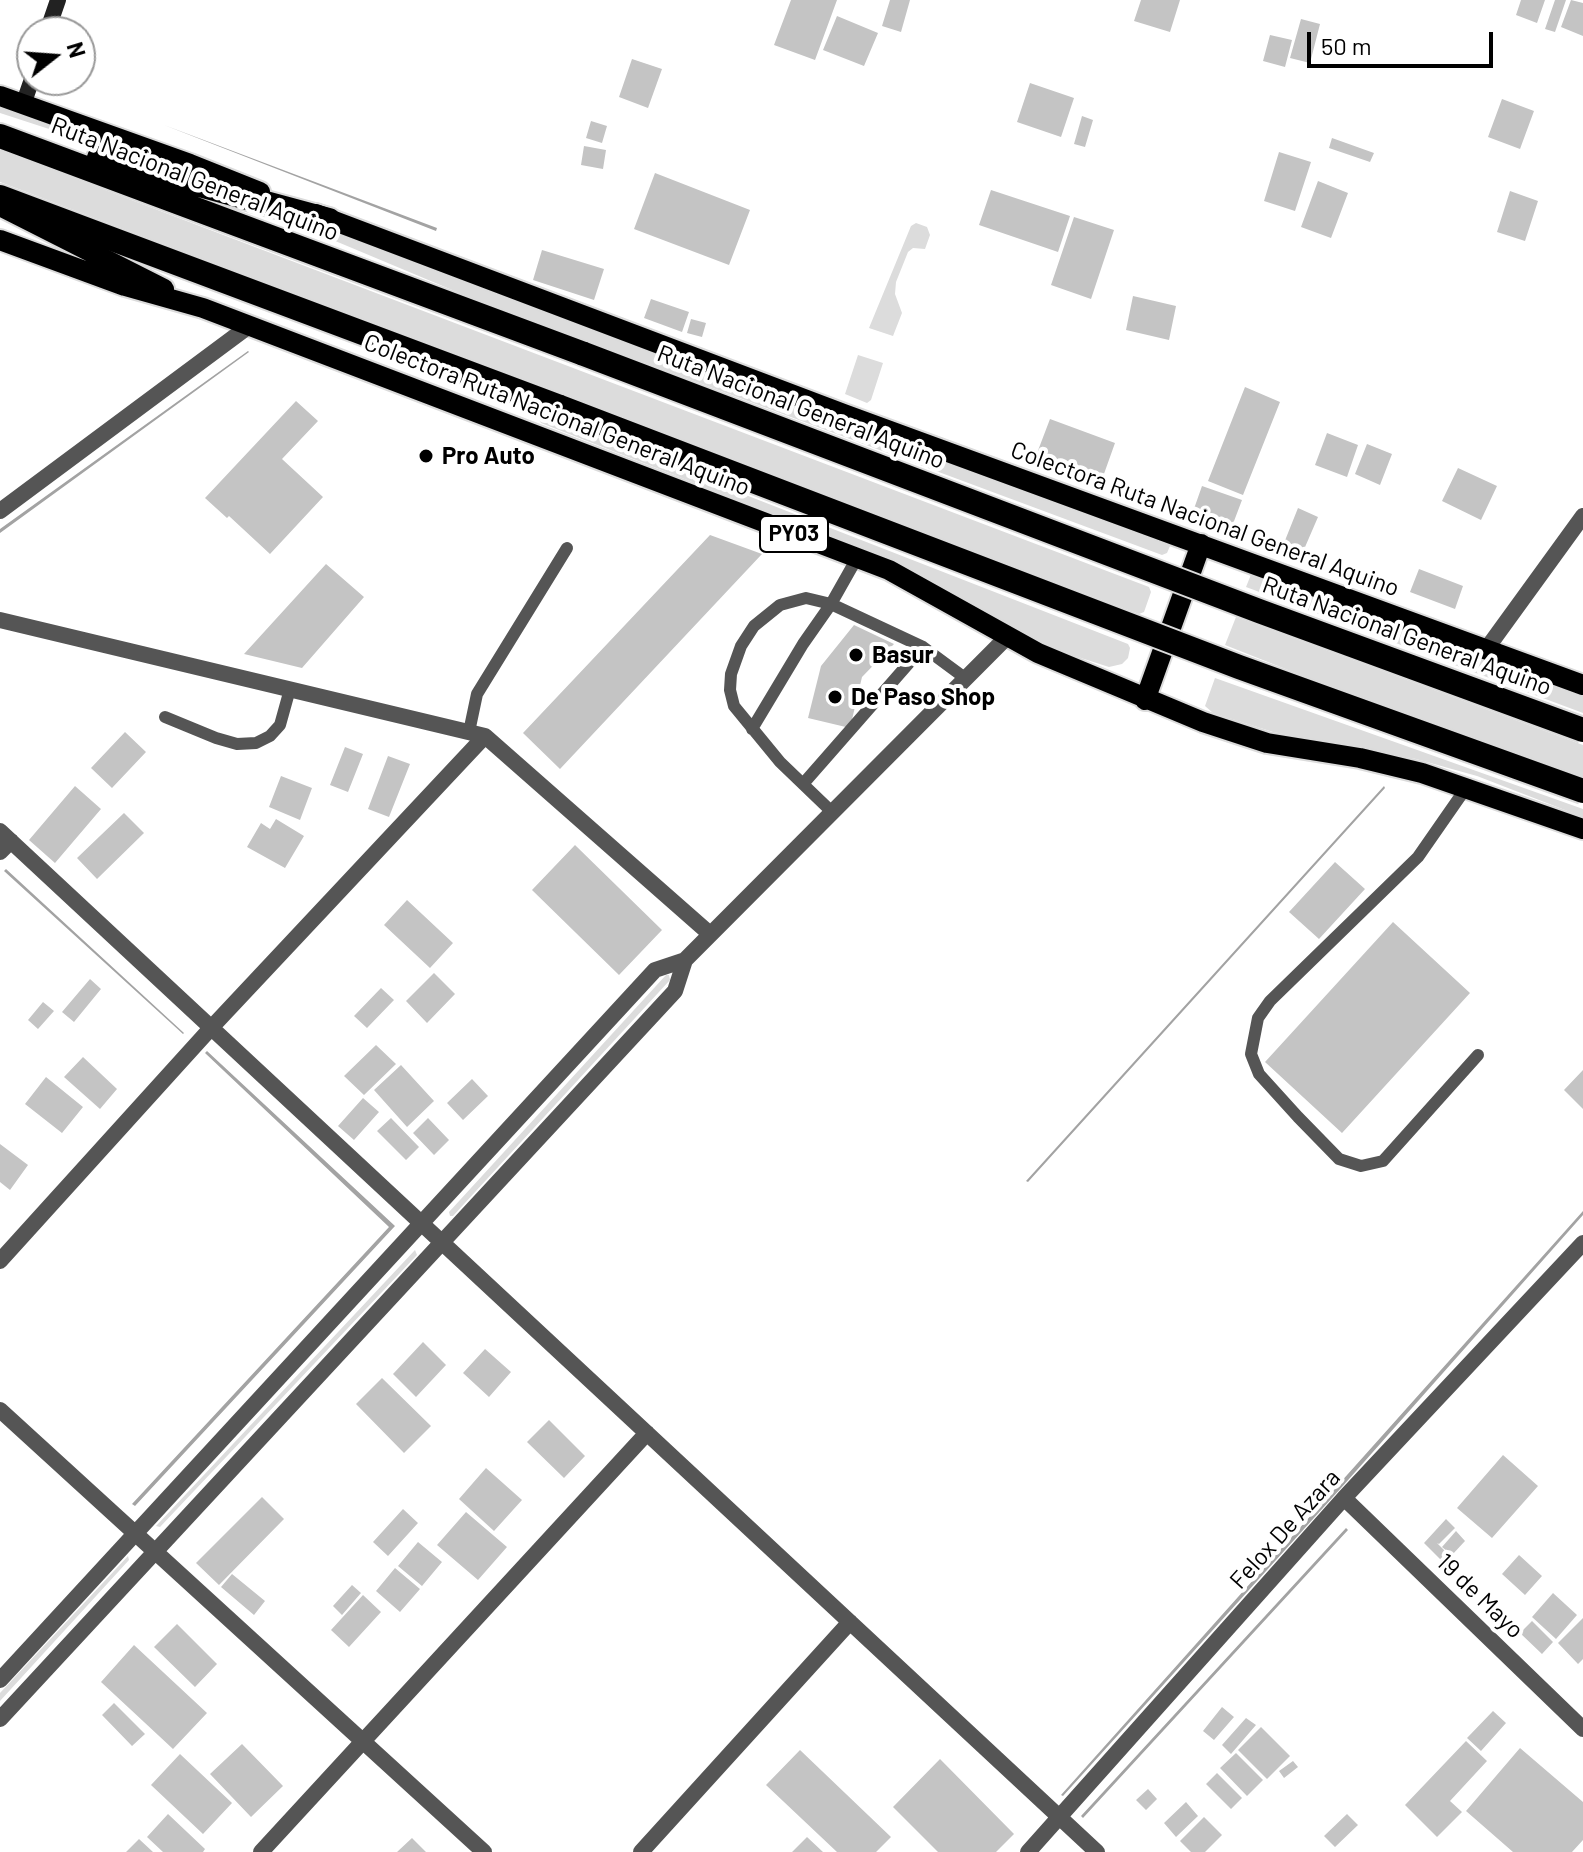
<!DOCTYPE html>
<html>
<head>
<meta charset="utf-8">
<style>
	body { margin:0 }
	#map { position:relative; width:1583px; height:1852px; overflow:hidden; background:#fff; font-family:Barlow,sans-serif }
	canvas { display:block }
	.north { position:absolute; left:16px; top:16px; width:80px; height:80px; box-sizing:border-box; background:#fff; border:2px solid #999; border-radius:50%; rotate:73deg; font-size:22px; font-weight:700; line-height:32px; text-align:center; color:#000 }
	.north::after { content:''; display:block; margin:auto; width:28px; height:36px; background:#000; clip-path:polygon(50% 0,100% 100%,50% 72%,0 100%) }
	.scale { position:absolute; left:1307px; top:32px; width:186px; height:36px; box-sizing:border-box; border:4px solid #000; border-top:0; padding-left:10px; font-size:24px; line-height:28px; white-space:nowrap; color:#000; -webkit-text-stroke:6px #fff; paint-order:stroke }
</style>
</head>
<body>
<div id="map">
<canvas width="1583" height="1852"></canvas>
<div class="north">N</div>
<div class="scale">50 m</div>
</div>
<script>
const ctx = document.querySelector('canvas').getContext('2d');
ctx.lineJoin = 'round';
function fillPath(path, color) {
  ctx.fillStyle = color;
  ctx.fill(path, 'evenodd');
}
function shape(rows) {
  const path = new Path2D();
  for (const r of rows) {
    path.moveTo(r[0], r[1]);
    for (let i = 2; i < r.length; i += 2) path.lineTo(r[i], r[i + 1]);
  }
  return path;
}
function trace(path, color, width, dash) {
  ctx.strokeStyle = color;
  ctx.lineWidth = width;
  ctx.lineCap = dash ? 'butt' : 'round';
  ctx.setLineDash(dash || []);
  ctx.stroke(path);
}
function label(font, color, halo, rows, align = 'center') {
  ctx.font = font + ' Barlow,sans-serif';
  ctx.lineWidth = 8;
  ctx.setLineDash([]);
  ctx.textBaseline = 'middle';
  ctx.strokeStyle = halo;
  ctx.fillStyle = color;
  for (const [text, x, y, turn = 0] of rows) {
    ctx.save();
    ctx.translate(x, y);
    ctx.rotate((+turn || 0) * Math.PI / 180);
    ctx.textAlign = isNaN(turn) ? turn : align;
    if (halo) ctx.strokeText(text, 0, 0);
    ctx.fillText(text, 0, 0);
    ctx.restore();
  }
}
fillPath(shape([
	[0,105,189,170,187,174,0,113],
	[0,150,1149,587,1151,592,1144,612,1139,614,0,182],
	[916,223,927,227,930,235,925,249,913,248,908,252,896,282,895,294,902,313,893,336,869,328,911,226],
	[306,226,324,228,1168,543,1170,546,1167,553,1162,555,476,300,321,235],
	[858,355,883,363,871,400,867,403,845,394],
	[543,416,1128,644,1130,648,1128,658,1122,664,1109,667,1059,651,1014,630,897,562,541,423,539,420],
	[1252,572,1583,696,1583,713,1246,587],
	[1236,617,1583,745,1583,778,1409,718,1225,645],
	[1215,678,1583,809,1583,817,1477,776,1416,759,1273,732,1213,713,1205,706],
	[666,975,669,975,670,980,453,1216,450,1216,449,1212],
	[415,1250,417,1255,160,1527,156,1526],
	[128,1556,129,1560,0,1701,0,1693]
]), '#dcdcdc');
fillPath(shape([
	[164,125,437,228,436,231],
	[248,351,249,352,0,533,0,529],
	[1384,786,1385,788,1028,1182,1026,1181],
	[6,869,184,1033,183,1034,4,871],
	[207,1051,395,1226,135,1506,132,1504,389,1227,205,1053],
	[1583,1211,1583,1215,1341,1488,1063,1796,1061,1795],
	[1346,1528,1348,1530,1083,1818,1081,1816]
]), '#a3a3a3');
fillPath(shape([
	[791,0,837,0,815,60,774,45],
	[890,0,910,0,901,32,882,26],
	[1141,0,1180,0,1170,32,1134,21],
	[1521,0,1545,0,1537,23,1516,15],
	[1555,0,1566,0,1555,32,1545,29],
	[1571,0,1583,3,1583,36,1561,27],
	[837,16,878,33,864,66,823,50],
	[1301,19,1320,24,1310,63,1290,58],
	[1270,35,1292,40,1285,67,1263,61],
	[632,59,662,69,648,108,619,97],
	[1030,83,1074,98,1061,137,1017,122],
	[1502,99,1534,111,1520,149,1488,137],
	[1082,116,1093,120,1085,147,1074,144],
	[591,121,607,126,602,143,586,138],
	[1332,138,1374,153,1370,162,1329,148],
	[584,146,606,150,603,169,581,165],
	[1279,152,1311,162,1295,211,1264,201],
	[655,173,750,210,729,265,634,229],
	[1318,181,1348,193,1331,238,1301,227],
	[991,190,1070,216,1058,252,979,225],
	[1510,191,1538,201,1525,241,1497,232],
	[1074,217,1114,230,1091,299,1051,285],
	[542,250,604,269,594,300,533,280],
	[1133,296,1176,306,1169,340,1126,330],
	[651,299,689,312,682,332,644,318],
	[691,319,706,323,702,337,687,333],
	[1245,387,1280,402,1243,495,1208,481],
	[296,401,318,421,282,459,323,497,270,554,229,516,227,518,205,498],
	[1050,419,1115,443,1100,485,1034,461],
	[1327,433,1358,445,1347,477,1315,465],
	[1367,444,1392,454,1380,485,1355,474],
	[1458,468,1497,486,1481,520,1442,501],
	[1202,486,1242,500,1228,537,1189,523],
	[1298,508,1318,517,1299,561,1280,553],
	[710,535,762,554,560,769,523,733],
	[326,564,364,597,302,668,244,654],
	[1419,569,1463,586,1455,609,1410,592],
	[854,625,894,644,862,677,850,728,808,718,821,666],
	[125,732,146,752,112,788,91,768],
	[345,747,363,754,348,792,330,785],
	[388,756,410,764,389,817,368,809],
	[281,776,312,788,300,820,269,807],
	[75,786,101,809,55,863,29,840],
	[124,813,144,833,97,879,77,858],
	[276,819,304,836,285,868,247,847,261,823,270,829],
	[575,845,662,930,619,975,532,890],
	[1335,862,1365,889,1319,939,1289,912],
	[407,900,453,943,430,968,384,925],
	[1393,922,1470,993,1342,1133,1265,1062],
	[434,973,455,994,427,1023,406,1001],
	[90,979,101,989,74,1022,62,1012],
	[381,988,394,1000,367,1028,354,1016],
	[43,1002,54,1011,38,1029,28,1020],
	[376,1045,396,1064,364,1095,344,1076],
	[83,1057,117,1089,100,1109,64,1077],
	[401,1065,434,1101,407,1127,374,1090],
	[1583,1070,1583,1109,1564,1090],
	[46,1077,83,1107,62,1133,25,1104],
	[472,1079,488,1096,463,1120,447,1103],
	[363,1098,379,1112,354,1140,338,1126],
	[391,1118,419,1147,406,1160,377,1131],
	[428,1118,449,1140,434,1155,413,1133],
	[0,1144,28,1165,10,1190,0,1182],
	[423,1342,446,1365,416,1397,393,1374],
	[485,1349,511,1372,489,1397,463,1373],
	[382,1378,431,1426,404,1453,356,1404],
	[549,1420,585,1456,564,1478,527,1442],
	[1503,1455,1538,1486,1492,1538,1457,1508],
	[486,1468,522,1500,494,1531,459,1499],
	[262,1497,284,1519,219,1585,196,1563],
	[403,1509,418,1523,388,1556,373,1542],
	[466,1512,507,1547,478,1580,437,1545],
	[1446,1519,1455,1528,1439,1544,1437,1543,1447,1553,1441,1560,1424,1543],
	[1456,1531,1465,1541,1452,1555,1442,1547],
	[418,1542,442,1562,422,1586,398,1566],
	[1519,1555,1542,1576,1525,1595,1502,1574],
	[395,1568,420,1589,400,1612,376,1591],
	[232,1574,265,1601,254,1615,221,1587],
	[352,1585,361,1593,342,1615,333,1606],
	[1553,1593,1577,1615,1556,1639,1532,1617],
	[363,1595,381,1612,349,1647,331,1630],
	[1583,1618,1583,1659,1578,1664,1558,1643],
	[1532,1621,1553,1642,1542,1654,1520,1633],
	[177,1624,217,1664,195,1687,154,1647],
	[134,1645,207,1713,173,1749,101,1682],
	[114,1703,145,1734,132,1746,102,1715],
	[1222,1707,1234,1717,1214,1740,1203,1731],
	[1493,1711,1506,1723,1481,1751,1467,1738],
	[1246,1718,1256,1725,1231,1754,1222,1745],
	[1261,1727,1290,1756,1267,1779,1238,1750],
	[1466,1741,1487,1761,1450,1801,1462,1812,1437,1837,1405,1805],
	[242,1744,283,1786,251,1817,210,1774],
	[1520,1748,1583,1802,1583,1840,1572,1852,1513,1852,1466,1811],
	[800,1750,891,1837,876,1852,837,1852,766,1785],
	[1236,1753,1263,1780,1247,1796,1220,1768],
	[180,1754,232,1803,203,1834,151,1785],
	[940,1759,1014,1834,996,1852,938,1852,893,1807],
	[1293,1761,1298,1767,1284,1778,1279,1771],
	[1217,1773,1242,1798,1231,1809,1206,1784],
	[1148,1789,1157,1799,1146,1810,1136,1800],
	[1186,1802,1198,1816,1176,1837,1164,1823],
	[168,1814,205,1849,203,1852,163,1852,147,1837],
	[1347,1814,1358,1825,1335,1847,1324,1836],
	[1204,1817,1222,1835,1205,1852,1191,1852,1180,1841],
	[807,1837,823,1852,792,1852],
	[412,1838,426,1852,397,1852],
	[139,1839,153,1852,126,1852]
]), '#c4c4c4');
const primary = shape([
	[0,96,190,164,260,192],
	[4,208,164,289],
	[316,214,844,414,1583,685],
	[0,240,125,286,203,308,889,570,1038,653,1203,722,1267,743,1360,758,1422,773,1583,829],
	[1145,700,1201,544]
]);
const highway = shape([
	[0,136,584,354],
	[99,158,329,220],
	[0,197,560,407]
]);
trace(primary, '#dbdbdb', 24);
trace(highway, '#dbdbdb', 28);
trace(shape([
	[165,717,216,738,237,744,256,743,270,736,280,725,290,689],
	[752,729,803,644,831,604,923,647,965,678],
	[469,732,477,694,567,548],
	[803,784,923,647],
	[1466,788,1418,857,1270,1001,1258,1018,1251,1054,1259,1074,1298,1117,1339,1159,1361,1166,1383,1161,1478,1055],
	[832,812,780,762,734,706,730,690,731,674,741,646,754,626,780,605,806,598,831,604,857,558]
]), '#555', 12);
trace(shape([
	[0,511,249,326],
	[0,620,485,736,710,934],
	[1485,651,1583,516],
	[0,831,1097,1852],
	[0,852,11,841],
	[0,1261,211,1028,485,736],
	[0,1410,484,1852],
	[1344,1498,1583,1729],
	[0,1680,655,970,685,960,1006,638],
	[0,1719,675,991,685,960],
	[261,1852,647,1433],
	[641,1852,850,1622],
	[1028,1852,1344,1498,1583,1243]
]), '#555', 16);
trace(shape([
	[47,32,58,0],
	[23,105,32,79]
]), '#222', 16);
trace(primary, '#000', 20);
trace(highway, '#000', 24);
const highwayBridge = shape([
	[584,354,1259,611,1583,730],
	[560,407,1239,667,1583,791]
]);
trace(highwayBridge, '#dbdbdb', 28, []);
trace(highwayBridge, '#000', 24);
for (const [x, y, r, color] of [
	[426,456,8,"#000"],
	[856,655,8,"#000"],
	[835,697,8,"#000"]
]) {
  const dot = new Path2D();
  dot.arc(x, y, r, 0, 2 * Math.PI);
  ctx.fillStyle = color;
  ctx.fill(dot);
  trace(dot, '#fff', 3);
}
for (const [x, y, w] of [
	[794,534,68]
]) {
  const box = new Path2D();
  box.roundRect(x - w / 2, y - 18, w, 36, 6);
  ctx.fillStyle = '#fff';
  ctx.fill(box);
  trace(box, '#000', 2);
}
label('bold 22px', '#000', null, [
	["PY03",794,534]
]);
label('24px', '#000', '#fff', [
	["Ruta Nacional General Aquino",195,179,21],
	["Ruta Nacional General Aquino",801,407,21],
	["Colectora Ruta Nacional General Aquino",557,415,21],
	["Colectora Ruta Nacional General Aquino",1205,519,20],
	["Ruta Nacional General Aquino",1407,636,20],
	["Felox De Azara",1285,1529,-48],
	["19 de Mayo",1480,1596,44]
]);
label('bold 24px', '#000', '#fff', [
	["Pro Auto",442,456],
	["Basur",872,655],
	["De Paso Shop",851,697]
], 'left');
</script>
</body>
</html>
